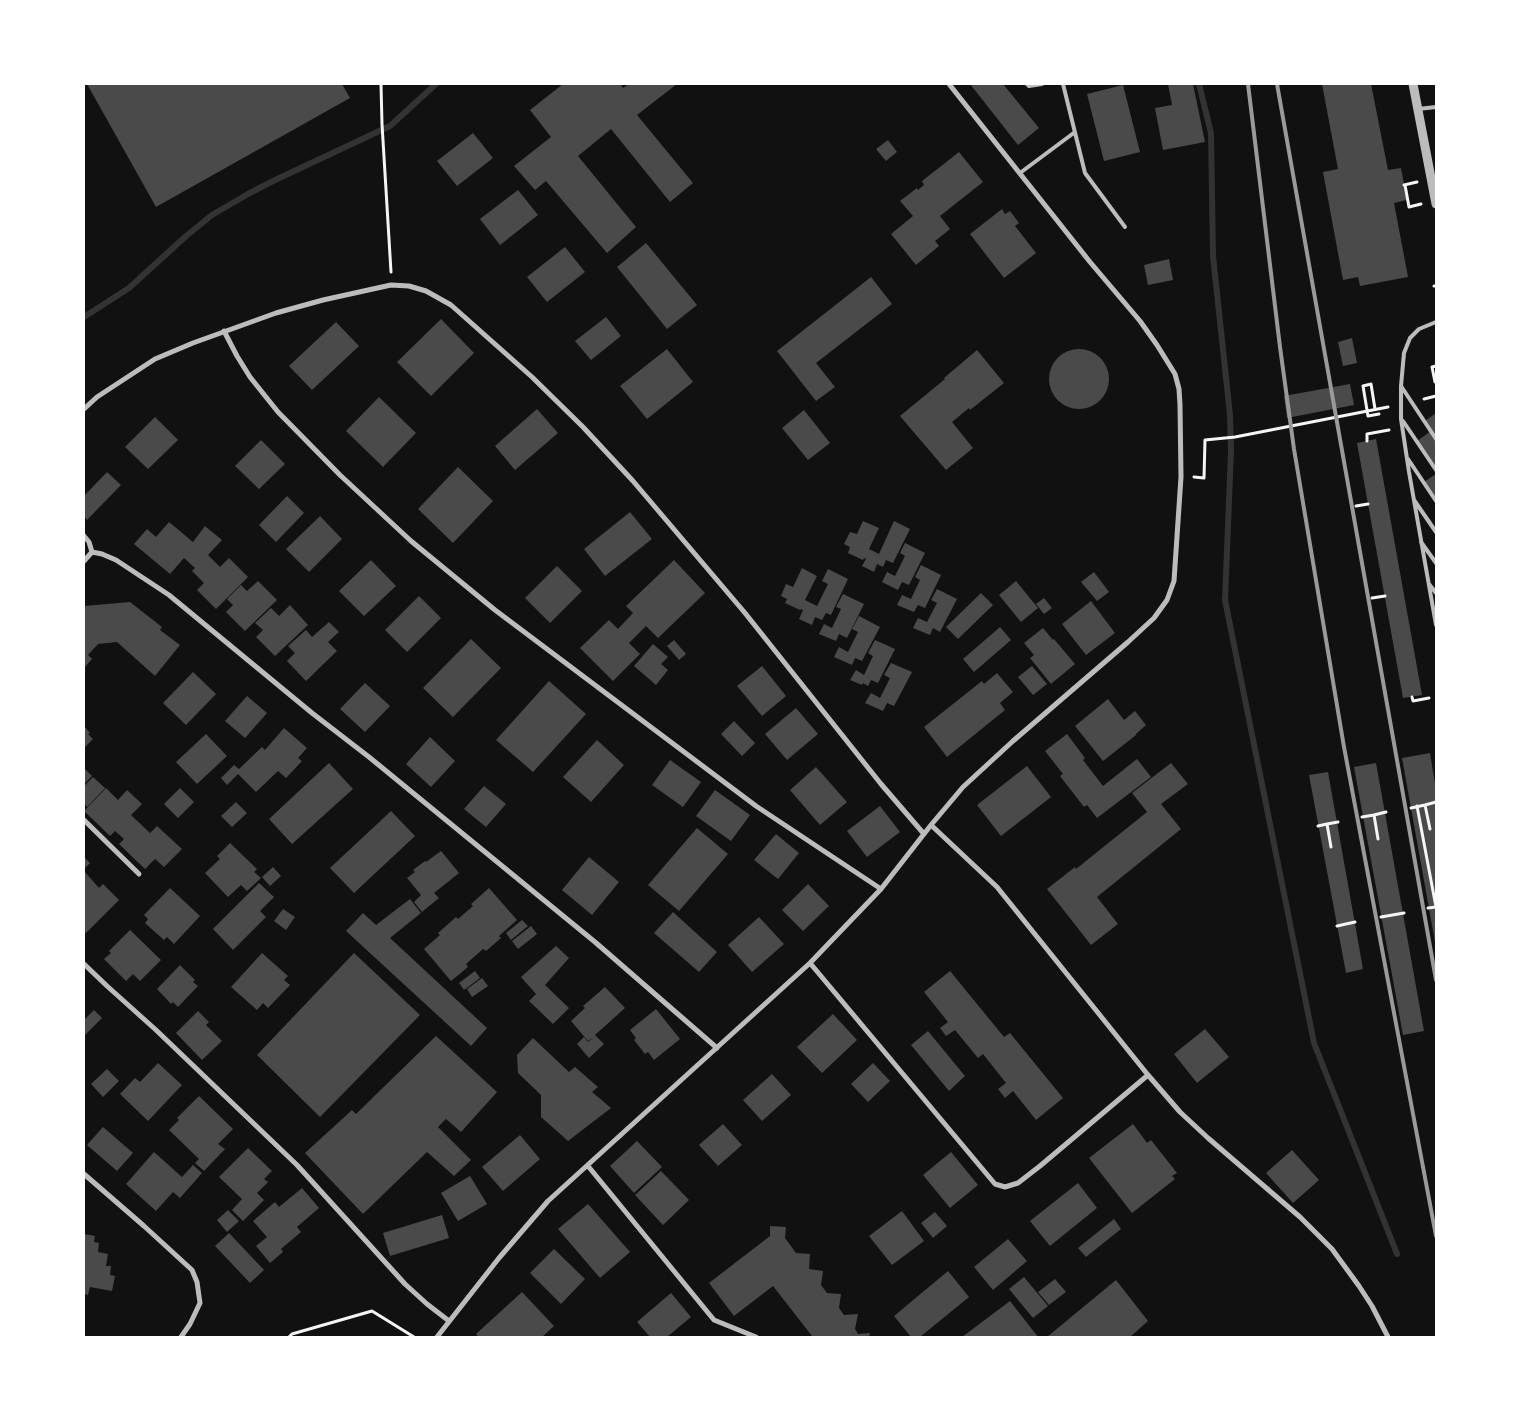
<!DOCTYPE html>
<html>
<head>
<meta charset="utf-8">
<style>
	body { margin:0 }
	#map { position:relative; width:1520px; height:1421px; overflow:hidden; background:#111; font-family:"Source Sans 3",sans-serif }
	canvas { display:block }
	.frame { position:absolute; inset:0; border:85px solid #fff; pointer-events:none }
</style>
</head>
<body>
<div id="map">
<canvas width="1520" height="1421"></canvas>
<div class="frame"></div>
</div>
<script>
const ctx = document.querySelector('canvas').getContext('2d');
ctx.lineJoin = 'round';
function shape(rows) {
  const path = new Path2D();
  for (const r of rows) {
    if (r.length === 3) {
      path.moveTo(r[0] + r[2], r[1]);
      path.arc(r[0], r[1], r[2], 0, 2 * Math.PI);
      continue;
    }
    path.moveTo(r[0], r[1]);
    for (let i = 2; i < r.length; i += 2) path.lineTo(r[i], r[i + 1]);
  }
  return path;
}
function trace(path, color, width, dash) {
  ctx.strokeStyle = color;
  ctx.lineWidth = width;
  ctx.lineCap = dash ? 'butt' : 'round';
  ctx.setLineDash(dash || []);
  ctx.stroke(path);
}
function fillPath(path, color) {
  ctx.fillStyle = color;
  ctx.fill(path, 'evenodd');
}
trace(shape([
	[1199,84,1211,133,1213,256,1230,415,1231,451,1225,600,1314,1043,1397,1254],
	[84,317,129,288,185,237,212,215,248,194,273,181,390,126,436,84]
]), '#333', 6);
fillPath(shape([
	[87,84,342,84,350,98,156,207],
	[563,84,620,84,623,88,629,84,677,84,637,115,693,183,670,202,611,129,578,156,636,227,607,253,546,181,535,190,514,166,551,137,530,110],
	[970,84,1003,84,1039,128,1018,145],
	[1168,84,1193,84,1205,142,1163,150,1155,108,1172,105],
	[1322,84,1371,84,1388,170,1401,168,1407,200,1394,203,1408,277,1360,286,1358,277,1343,280,1323,172,1338,169],
	[1123,85,1140,152,1104,161,1087,94],
	[473,133,493,158,457,186,437,161],
	[888,140,897,152,886,161,876,149],
	[959,152,983,182,940,216,950,229,935,241,939,246,916,265,891,234,913,216,900,201,917,188,918,190,924,185,922,181],
	[518,190,538,215,500,245,480,219],
	[1002,209,1005,214,1010,211,1019,223,1015,226,1036,253,1004,278,970,234],
	[646,243,697,305,667,329,617,267],
	[565,247,585,272,547,302,527,277],
	[1169,259,1173,280,1148,285,1144,265],
	[871,277,892,304,816,363,835,387,816,401,777,351],
	[606,317,621,336,591,360,575,341],
	[441,319,474,353,431,396,397,362],
	[336,322,359,346,312,390,289,366],
	[1352,338,1357,363,1343,366,1338,342],
	[667,349,693,382,647,419,620,386],
	[1079,379,30],
	[977,350,1004,383,970,410,969,408,952,422,973,448,946,470,900,416,945,379,944,378],
	[1350,384,1354,405,1287,418,1284,396],
	[379,397,416,433,383,467,346,431],
	[537,409,558,433,515,470,495,446],
	[804,410,830,443,808,460,782,428],
	[1436,413,1436,469,1417,441,1431,431,1425,421],
	[155,417,178,440,148,469,125,447],
	[1376,439,1422,695,1403,698,1357,443],
	[261,440,285,464,259,489,235,466],
	[458,467,493,501,453,543,418,509],
	[107,472,121,485,87,520,84,516,84,496],
	[1436,474,1436,500,1424,482],
	[287,496,304,513,276,542,259,525],
	[630,512,652,539,605,576,584,549],
	[320,516,342,539,309,572,286,549],
	[863,521,879,528,869,549,879,554,894,521,910,529,893,563,886,560,883,567,877,564,874,572,862,566,866,559,864,558,863,560,848,553,850,547,844,544,850,532,857,534],
	[169,522,193,542,205,526,222,540,208,555,220,567,229,558,248,577,216,609,197,590,204,583,192,571,195,568,184,558,170,574,134,544,147,529,156,537],
	[905,543,925,553,909,585,902,582,898,590,882,582,887,572,895,576,905,556,900,553],
	[371,560,396,586,364,616,339,591],
	[674,560,705,593,658,638,646,626,629,643,640,654,613,681,580,648,609,620,618,629,633,613,626,606],
	[921,565,941,575,925,608,918,605,914,612,897,605,902,595,911,599,920,580,915,577],
	[557,566,582,591,550,623,525,598],
	[802,568,817,576,805,600,817,606,828,584,822,581,828,569,848,579,831,615,826,613,822,620,815,617,812,625,799,619,803,610,801,609,800,610,785,603,787,599,781,596,786,584,793,587],
	[1094,572,1109,592,1097,601,1081,582],
	[258,581,277,600,245,631,226,612,233,605,227,599,241,585,247,591],
	[1016,581,1038,608,1021,622,999,595],
	[937,589,957,599,940,632,933,628,930,635,913,628,918,618,927,622,937,603,931,600],
	[981,593,993,605,958,639,946,627],
	[843,594,864,604,847,638,839,634,836,641,819,634,824,624,832,628,841,609,836,607],
	[419,596,441,618,407,652,385,630],
	[1044,598,1052,608,1044,614,1036,604],
	[1091,601,1115,633,1086,655,1062,624],
	[130,602,162,627,160,630,180,645,155,676,117,642,98,644,88,655,92,659,84,668,84,606],
	[290,605,308,625,275,656,256,637,263,630,255,623,271,608,279,616],
	[859,616,880,627,862,661,855,658,852,665,834,657,839,647,848,652,858,632,852,629],
	[329,622,339,632,328,642,337,651,306,681,287,661,295,653,288,646,306,630,312,637],
	[1000,627,1011,640,974,672,963,659],
	[1043,628,1053,640,1054,639,1075,664,1051,684,1030,658,1034,655,1024,643],
	[471,639,501,668,453,717,423,688],
	[674,640,686,654,679,660,667,646],
	[875,640,895,649,878,683,871,680,868,686,863,683,862,685,850,680,856,670,864,675,873,656,868,653],
	[653,644,668,657,661,664,668,670,656,685,634,666],
	[891,663,912,672,894,706,887,703,883,711,865,703,871,693,880,698,890,678,884,675],
	[762,666,786,696,762,716,737,686],
	[1032,666,1047,684,1033,695,1018,677],
	[193,672,216,694,186,725,163,703],
	[997,673,1013,692,1000,703,1005,710,947,757,924,727,982,681,984,684],
	[549,681,586,714,533,772,496,740],
	[365,683,390,706,365,732,340,709],
	[247,696,267,713,245,738,225,721],
	[1108,699,1124,720,1135,711,1146,725,1136,734,1136,735,1103,761,1075,726],
	[796,708,818,734,787,760,765,734],
	[734,721,755,743,742,756,721,734],
	[84,726,90,733,88,734,93,739,85,747,84,746],
	[284,728,307,748,298,758,302,761,286,778,278,771,256,792,238,774,227,785,221,778,234,765,239,769,262,747,265,750],
	[206,734,227,756,197,784,176,762],
	[1067,734,1085,758,1083,760,1103,786,1137,759,1151,777,1097,818,1087,805,1084,807,1060,776,1063,774,1045,751],
	[430,737,455,761,431,787,406,764],
	[597,740,624,765,591,802,563,777],
	[1430,753,1436,790,1435,942,1402,758],
	[670,760,701,782,683,807,652,785],
	[329,763,353,789,292,844,269,819],
	[1171,763,1188,784,1161,804,1181,829,1097,897,1118,924,1091,945,1047,889,1075,867,1076,869,1147,812,1132,793],
	[1376,763,1424,1031,1403,1035,1354,767],
	[1027,766,1051,797,1001,836,977,805],
	[816,767,847,802,820,825,790,790],
	[84,768,92,776,84,784],
	[1328,772,1363,969,1346,973,1309,775],
	[93,777,105,788,87,807,84,803,84,786],
	[484,786,506,804,486,827,464,809],
	[106,788,118,800,127,790,142,804,131,815,150,833,157,826,182,849,164,867,155,859,145,869,119,844,124,839,115,831,110,836,84,811],
	[180,788,194,802,178,818,164,804],
	[715,790,750,815,731,841,696,816],
	[236,802,247,813,232,827,221,816],
	[880,806,900,832,867,857,847,831],
	[391,811,415,836,354,893,330,868],
	[697,828,728,854,679,911,648,885],
	[776,834,799,853,778,879,754,860],
	[230,843,257,869,254,872,261,878,247,891,241,885,228,897,205,873,220,859,217,856],
	[441,851,459,873,434,893,439,898,422,912,414,902,421,895,407,878,415,872,413,870,425,861,426,862],
	[84,857,90,863,84,869],
	[589,857,619,882,592,915,562,890],
	[273,867,281,876,270,886,262,877],
	[84,871,99,888,103,884,119,900,86,933,84,931],
	[259,883,274,897,260,911,266,917,233,950,213,929],
	[808,884,829,906,803,931,782,910],
	[170,888,200,916,174,944,167,937,164,940,145,923,148,919,144,915],
	[489,888,517,920,499,936,501,938,486,951,483,949,466,964,468,967,451,981,424,949,440,935,438,933,456,917,458,919,473,906,471,904],
	[410,899,421,913,390,938,487,1028,471,1046,346,931,363,913,376,925],
	[283,909,295,917,286,930,274,921],
	[673,912,717,952,699,972,654,933],
	[759,917,784,944,752,972,728,945],
	[522,920,528,926,511,940,506,933],
	[531,926,537,934,518,949,512,941],
	[130,930,161,960,140,981,133,974,126,981,104,959,111,953,109,951],
	[556,946,569,958,545,985,569,1008,553,1024,529,1001,536,994,521,977],
	[262,953,288,976,284,980,290,985,268,1008,263,1003,257,1010,231,987],
	[354,953,420,1015,320,1117,257,1055],
	[180,965,195,980,193,982,198,986,178,1007,173,1002,171,1004,157,989],
	[475,971,480,978,464,990,459,983],
	[950,971,1004,1037,1010,1033,1063,1098,1036,1120,1013,1091,1005,1098,998,1089,1006,1083,983,1054,978,1058,955,1030,946,1036,940,1028,948,1022,924,992],
	[482,978,488,986,472,997,467,989],
	[605,987,625,1008,595,1035,604,1044,589,1058,577,1044,584,1037,588,1042,594,1037,588,1041,571,1021,585,1008,583,1006],
	[656,1009,680,1039,654,1060,648,1052,645,1054,634,1040,636,1038,630,1030],
	[94,1010,102,1018,84,1036,84,1020],
	[198,1011,209,1022,206,1025,222,1041,202,1060,176,1033],
	[833,1014,857,1040,822,1073,797,1047],
	[1205,1029,1229,1057,1197,1083,1174,1054],
	[928,1031,965,1076,949,1091,911,1045],
	[436,1036,497,1092,461,1132,446,1119,438,1127,471,1160,454,1176,427,1152,363,1214,305,1153,352,1110,356,1114],
	[533,1038,569,1072,575,1067,598,1087,592,1092,611,1108,568,1141,541,1117,541,1095,518,1073,517,1055],
	[158,1063,182,1085,148,1121,120,1094,135,1078,140,1082],
	[873,1063,890,1081,868,1102,851,1084],
	[107,1069,119,1081,103,1097,91,1084],
	[772,1074,791,1095,762,1121,743,1100],
	[199,1096,233,1129,218,1144,225,1149,204,1171,195,1163,199,1159,169,1130,179,1120,177,1118],
	[723,1124,742,1145,718,1166,699,1145],
	[1133,1124,1147,1143,1151,1140,1177,1173,1172,1176,1175,1179,1132,1213,1089,1158],
	[103,1127,133,1153,117,1171,87,1145],
	[520,1135,540,1159,503,1191,482,1167],
	[637,1141,662,1167,634,1193,610,1166],
	[248,1148,272,1171,264,1179,268,1182,257,1193,264,1200,243,1221,232,1210,242,1199,219,1177],
	[1292,1150,1319,1180,1293,1203,1266,1173],
	[154,1152,182,1177,193,1165,202,1173,180,1198,173,1192,156,1211,126,1184],
	[951,1152,978,1185,950,1208,923,1175],
	[661,1171,689,1200,663,1225,635,1195],
	[470,1176,487,1204,458,1221,441,1193],
	[1078,1183,1097,1208,1050,1246,1030,1221],
	[302,1188,319,1208,297,1227,301,1232,281,1249,283,1252,270,1263,256,1246,267,1237,253,1221,275,1202,279,1207],
	[588,1204,630,1252,600,1278,558,1229],
	[228,1210,239,1221,227,1232,217,1220],
	[902,1211,924,1241,892,1265,869,1236],
	[935,1212,947,1226,933,1238,921,1223],
	[442,1215,449,1238,390,1256,383,1233],
	[1114,1219,1121,1229,1086,1257,1078,1248],
	[770,1226,786,1227,785,1238,796,1253,810,1254,809,1269,823,1271,821,1285,827,1293,841,1294,839,1308,844,1315,858,1314,855,1329,858,1334,870,1333,869,1337,811,1337,812,1336,773,1286,734,1316,709,1283,770,1236],
	[229,1233,264,1270,250,1283,215,1246],
	[84,1234,95,1236,94,1242,99,1243,98,1252,108,1254,106,1266,111,1266,110,1275,115,1276,112,1291,90,1287,88,1295,84,1294],
	[1008,1239,1027,1261,993,1290,974,1267],
	[554,1249,585,1279,561,1304,530,1273],
	[948,1271,969,1297,920,1337,911,1337,894,1316],
	[1024,1277,1048,1306,1033,1318,1009,1289],
	[1055,1279,1066,1292,1049,1305,1038,1292],
	[1116,1280,1148,1321,1130,1337,1047,1337],
	[522,1292,554,1326,542,1337,478,1337,476,1334],
	[671,1293,691,1317,667,1337,650,1337,637,1322],
	[1010,1301,1038,1337,962,1337]
]), '#4a4a4a');
trace(shape([
	[381,84,382,124,391,272],
	[1404,185,1417,182],
	[1405,185,1409,207,1421,204],
	[1434,286,1436,286],
	[1436,366,1432,367,1435,382,1436,382],
	[1424,399,1436,396],
	[1375,409,1371,384,1363,386,1368,416,1379,414],
	[1367,441,1367,434,1389,430],
	[1194,477,1204,478,1205,440,1235,437,1388,407],
	[1356,506,1368,504],
	[1372,598,1385,596],
	[1412,697,1413,701,1429,698],
	[1425,805,1436,802],
	[1417,806,1436,907],
	[1411,808,1425,805,1430,829],
	[1374,815,1386,812],
	[1362,817,1374,815,1378,839],
	[1327,824,1338,822],
	[1318,826,1327,824,1331,847],
	[1428,908,1436,907],
	[1381,917,1404,913],
	[1337,926,1355,922],
	[289,1337,292,1334,372,1311,414,1337]
]), '#f5f5f5', 3);
trace(shape([
	[1027,84,1029,86,1042,84],
	[1063,84,1085,173,1125,227],
	[1418,109,1436,107],
	[1020,173,1075,132],
	[1436,322,1419,329,1410,338,1404,353,1401,386,1401,419,1409,472,1436,625],
	[1401,386,1436,439],
	[1403,421,1436,470],
	[1408,459,1436,501],
	[1414,500,1436,532],
	[1421,542,1436,563],
	[1429,584,1436,593]
]), '#bcbcbc', 4);
trace(shape([
	[224,331,237,356,250,377,278,412,340,475,411,541,495,610,756,806,881,889],
	[84,409,97,397,155,359,193,343,276,313,323,300,391,285,409,286,426,291,451,305,532,377,583,427,633,481,745,613,881,784,924,834],
	[84,536,89,542,92,552,102,554,116,560,169,595,312,713,369,757,595,942,717,1048],
	[84,561,92,552],
	[84,820,139,874],
	[931,825,997,887,1148,1075,1180,1112,1208,1138,1300,1217,1332,1249,1359,1286,1372,1306,1388,1337],
	[810,963,995,1184,1005,1187,1018,1183,1040,1166,1148,1075],
	[84,964,107,986,156,1030,297,1165,405,1284,427,1304,449,1321],
	[588,1166,714,1320,756,1337],
	[84,1174,144,1226,192,1270,197,1282,200,1303,190,1324,181,1337],
	[437,1337,499,1258,548,1201,810,963,881,889,931,825,963,787,1013,741,1128,642,1154,618,1167,600,1174,581,1181,477,1180,405,1179,389,1175,374,1157,345,1140,321,1090,262,949,84]
]), '#bcbcbc', 5);
trace(shape([
	[1413,84,1436,204]
]), '#bcbcbc', 9);
trace(shape([
	[1248,84,1280,347,1294,449,1344,747,1436,1236],
	[1277,84,1436,980]
]), '#9a9a9a', 4);
</script>
</body>
</html>
